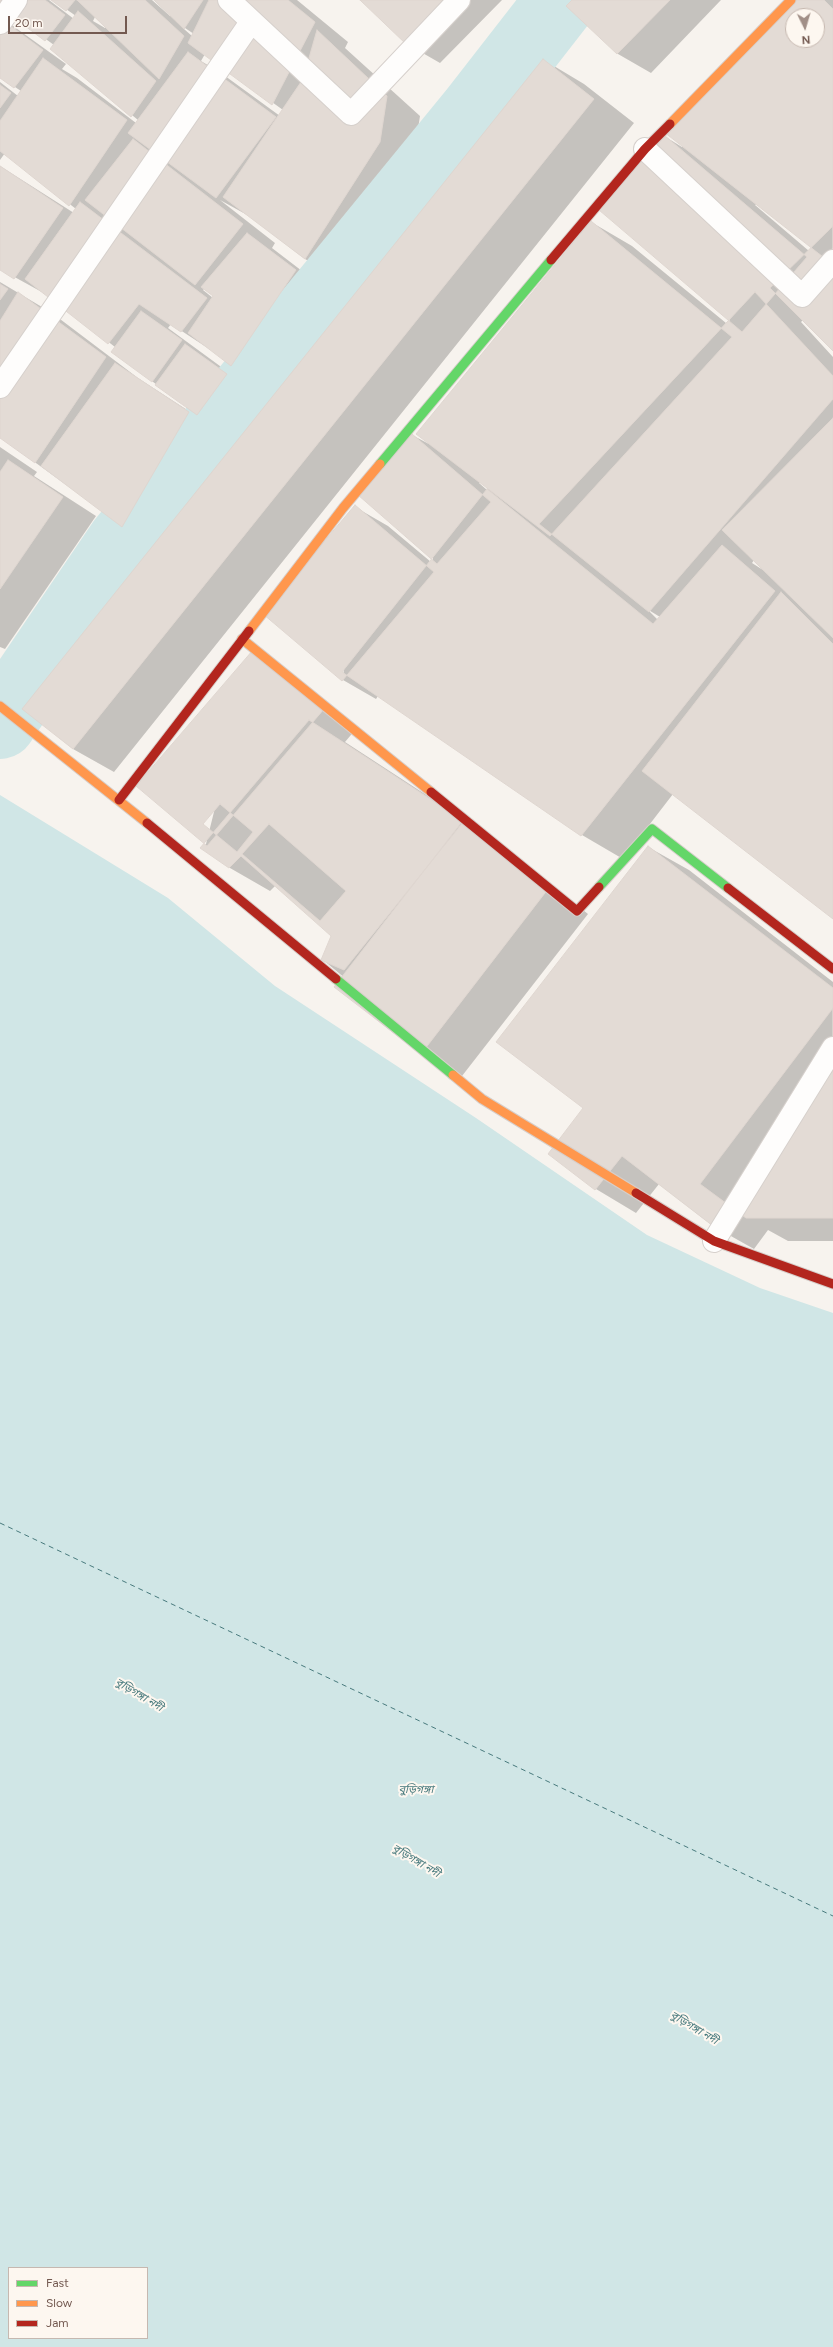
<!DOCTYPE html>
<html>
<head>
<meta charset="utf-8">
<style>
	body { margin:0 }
	#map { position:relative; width:833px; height:2347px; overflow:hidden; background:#f7f3ee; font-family:Figtree,sans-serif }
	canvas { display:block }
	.legend { position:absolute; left:8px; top:2267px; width:140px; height:72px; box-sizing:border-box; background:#fdf7f0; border:1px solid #c6b8b0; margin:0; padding:5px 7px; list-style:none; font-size:12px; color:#735950 }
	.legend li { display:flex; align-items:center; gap:8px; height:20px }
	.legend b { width:20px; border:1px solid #c6b8b0 }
	.north { position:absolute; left:785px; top:8px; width:40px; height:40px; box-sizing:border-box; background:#fdf7f0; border:1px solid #c6b8b0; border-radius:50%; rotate:175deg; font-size:11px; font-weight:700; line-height:16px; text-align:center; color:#735950 }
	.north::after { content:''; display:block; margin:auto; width:14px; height:18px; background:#a18f87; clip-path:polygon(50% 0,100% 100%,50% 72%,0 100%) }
	.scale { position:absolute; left:8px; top:16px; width:119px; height:18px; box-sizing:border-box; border:2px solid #735950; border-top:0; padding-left:5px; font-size:12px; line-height:14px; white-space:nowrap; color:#735950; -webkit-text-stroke:3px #fdf7f0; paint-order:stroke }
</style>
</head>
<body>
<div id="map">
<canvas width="833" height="2347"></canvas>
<ul class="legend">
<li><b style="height:5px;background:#63d668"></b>Fast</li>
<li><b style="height:5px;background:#ff974d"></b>Slow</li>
<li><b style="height:5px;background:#b3261e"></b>Jam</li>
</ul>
<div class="north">N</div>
<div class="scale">20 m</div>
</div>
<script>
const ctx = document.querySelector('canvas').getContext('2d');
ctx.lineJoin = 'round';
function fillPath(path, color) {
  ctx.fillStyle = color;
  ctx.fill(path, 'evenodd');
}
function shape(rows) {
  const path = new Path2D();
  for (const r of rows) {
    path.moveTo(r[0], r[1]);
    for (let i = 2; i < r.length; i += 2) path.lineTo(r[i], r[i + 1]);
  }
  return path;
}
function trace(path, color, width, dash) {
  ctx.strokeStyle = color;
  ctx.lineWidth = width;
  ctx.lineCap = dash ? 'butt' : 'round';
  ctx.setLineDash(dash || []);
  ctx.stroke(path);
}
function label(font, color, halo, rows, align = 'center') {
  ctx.font = font + ' Figtree,"Noto Sans Bengali",sans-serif';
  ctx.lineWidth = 4;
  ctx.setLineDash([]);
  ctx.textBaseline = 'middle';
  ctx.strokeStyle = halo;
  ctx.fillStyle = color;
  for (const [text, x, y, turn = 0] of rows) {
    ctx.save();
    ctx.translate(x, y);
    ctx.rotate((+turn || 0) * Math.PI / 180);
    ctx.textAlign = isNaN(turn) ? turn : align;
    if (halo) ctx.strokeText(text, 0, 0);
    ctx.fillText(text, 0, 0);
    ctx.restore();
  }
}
fillPath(shape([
	[0,795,168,898,275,986,476,1118,647,1235,760,1288,833,1313,833,2347,0,2347],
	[9,2268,147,2268,147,2338,9,2338]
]), '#d0e6e6');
fillPath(shape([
	[0,0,49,0,74,19,76,16,53,0,152,0,170,16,171,15,156,0,297,0,348,42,345,48,420,116,413,161,338,278,305,259,249,216,220,200,275,243,272,248,319,284,255,379,171,324,168,328,250,388,221,427,197,414,112,352,115,347,49,296,0,269,0,166,74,213,76,209,5,153,0,160,0,82,18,96,21,91,0,77],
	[14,16,54,45,51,49,138,120,136,123,77,78,62,69,66,64,9,23],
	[95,17,106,27,105,28,93,21],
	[185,28,194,34,192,36,184,29],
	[205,54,283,110,280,116,221,73,201,61],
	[204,289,215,296,213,298,203,290],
	[362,0,502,0,440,63,407,44],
	[573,0,721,0,651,73,618,54,568,6],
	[798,0,833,0,833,350,803,320,801,322,833,357,833,917,673,794,623,859,582,835,378,696,376,699,343,680,355,507,388,526,431,562,433,559,412,435,429,444,591,222,632,246,726,323,730,320,664,136,682,147],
	[793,16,817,16,817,40,793,40],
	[757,204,812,247,809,251,755,205],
	[480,482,489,488,487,490,479,483],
	[754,560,763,569,763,570,752,563],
	[647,609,660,617,658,620],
	[544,60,584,84,634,123,114,772,73,749,24,709,155,545,123,526,0,437,0,282,52,313,138,378,221,432,163,534],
	[0,447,37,472,34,476,96,516,5,649,0,647],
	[254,651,356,729,345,742,503,845,588,914,462,1076,322,959,332,935,276,885,270,891,230,868,202,848,206,844],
	[648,847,689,870,833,982,833,1241,788,1241,768,1230,754,1249,713,1226,659,1184,636,1213,596,1189,549,1154,584,1108]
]), '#0003');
trace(shape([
	[0,723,123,542,474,113,562,0]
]), '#d0e6e6', 72);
trace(shape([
	[0,1523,833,1916]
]), '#487a7d', 1, [5, 4]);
const building = shape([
	[0,0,45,0,65,15,45,41,0,7,0,0],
	[51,0,75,0,66,11,51,0],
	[77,0,145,0,184,36,159,79,77,0],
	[154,0,203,0,184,29,154,0],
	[209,0,288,0,315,22,272,105,188,43,209,0],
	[360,0,450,0,407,45,360,0],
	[572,0,670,0,617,54,566,6,572,0],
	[796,0,824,0,833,9,833,248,823,257,664,132,796,0],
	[793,16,817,16,817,40,793,40,793,16],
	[78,11,156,81,131,117,50,49,78,11],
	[0,18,43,50,14,88,0,78,0,18],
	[317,30,387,96,380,142,305,259,223,197,303,79,317,30],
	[188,52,276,117,216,198,128,133,188,52],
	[43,58,127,120,69,206,0,151,0,121,43,58],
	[543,59,594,99,73,749,22,709,543,59],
	[0,85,11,93,0,108,0,85],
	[664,135,807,257,742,332,599,210,664,135],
	[133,139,243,224,195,285,85,200,133,139],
	[0,166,63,208,14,279,0,270,0,166],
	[80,202,207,298,181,332,139,304,108,344,25,279,80,202],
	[591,221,732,337,550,536,416,434,591,221],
	[833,226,833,351,770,288,833,226],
	[247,233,296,270,231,366,188,333,213,296,201,287,247,233],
	[0,284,8,289,0,300,0,284],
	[18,292,106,357,35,463,0,438,0,321,18,292],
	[755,292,833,376,833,399,649,612,539,524,755,292],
	[141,311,182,340,152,382,111,352,141,311],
	[185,344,227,374,197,415,155,385,185,344],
	[115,363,189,412,122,527,41,466,115,363],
	[833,418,833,638,722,530,833,418],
	[412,434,491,502,437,564,358,495,412,434],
	[8,460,63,497,0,589,0,472,8,460],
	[487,489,653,624,722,545,775,591,581,836,342,672,487,489],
	[355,505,434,572,342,681,263,614,355,505],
	[781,592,833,644,833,919,642,771,781,592],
	[253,650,324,709,207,846,136,786,253,650],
	[309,720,464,821,344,970,321,960,331,936,241,856,229,868,200,848,309,720],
	[220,804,253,832,237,852,203,824,220,804],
	[461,823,548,889,421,1054,334,987,461,823],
	[269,824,346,891,320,921,242,854,269,824],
	[648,846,833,988,833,1071,713,1226,622,1156,595,1190,548,1154,583,1108,496,1042,648,846],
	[833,1008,833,1218,746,1218,700,1184,833,1008]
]);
fillPath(building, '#e3dbd5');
trace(building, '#dfd6d0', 1);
const street = shape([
	[229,0,351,114,459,0],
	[0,23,16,0],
	[645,149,802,296,833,261],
	[0,387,251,22],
	[714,1241,833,1048]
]);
const fast = shape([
	[380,464,551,260],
	[599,887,652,829,728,888],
	[336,979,453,1075]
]);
const slow = shape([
	[670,124,791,0],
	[249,631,343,508,380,464],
	[242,639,431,792],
	[0,706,147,823],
	[453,1075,482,1099,636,1193]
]);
const jam = shape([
	[551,260,645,149,670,124],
	[431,792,577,911,599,887],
	[119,800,249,631],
	[147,823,336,979],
	[728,888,833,969],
	[636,1193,714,1241,833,1284]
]);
trace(street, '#d6d0cc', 24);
trace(fast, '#d6ceca', 11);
trace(slow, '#d6ceca', 11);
trace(jam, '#d6ceca', 11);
trace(street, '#fefdfc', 22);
trace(fast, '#63d668', 9);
trace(slow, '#ff974d', 9);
trace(jam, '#b3261e', 9);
label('italic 11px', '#487a7d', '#fdf7f0', [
	["বুড়িগঙ্গা নদী",139,1695,31],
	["বুড়িগঙ্গা",416,1790],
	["বুড়িগঙ্গা নদী",416,1861,31],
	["বুড়িগঙ্গা নদী",694,2028,31]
]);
</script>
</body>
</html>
